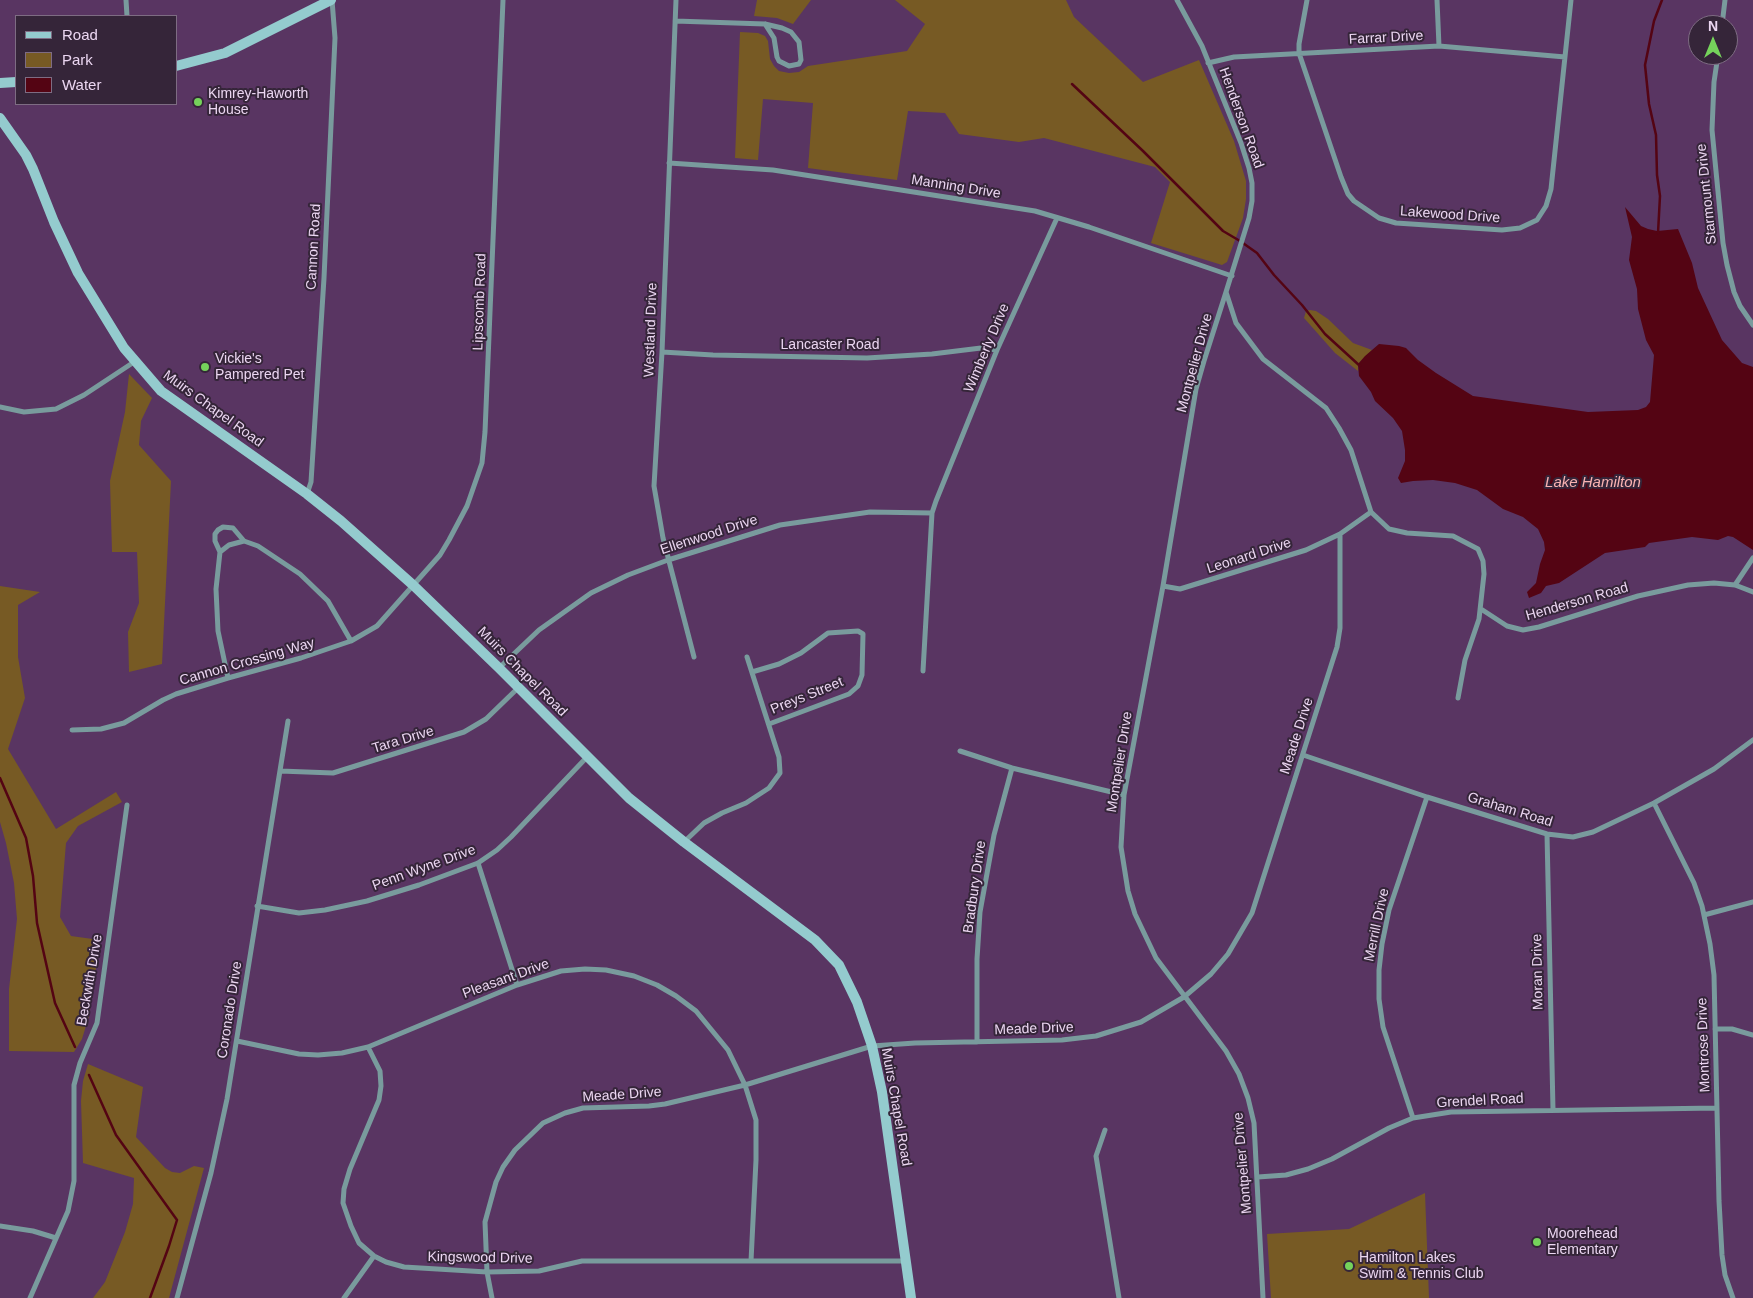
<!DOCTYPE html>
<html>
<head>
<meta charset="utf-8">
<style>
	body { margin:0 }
	#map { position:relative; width:1753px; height:1298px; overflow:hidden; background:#593562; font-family:Helvetica,sans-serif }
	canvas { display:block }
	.legend { position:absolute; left:15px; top:15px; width:162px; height:90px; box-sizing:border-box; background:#352539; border:1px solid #7e6c83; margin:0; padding:6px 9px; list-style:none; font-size:15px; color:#ebd6f1 }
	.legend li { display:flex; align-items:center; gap:10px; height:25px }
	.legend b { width:25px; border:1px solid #7e6c83 }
	.north { position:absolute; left:1688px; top:15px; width:50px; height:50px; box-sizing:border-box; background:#352539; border:1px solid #7e6c83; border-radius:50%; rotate:0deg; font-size:14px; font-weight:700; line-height:20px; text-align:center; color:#ebd6f1 }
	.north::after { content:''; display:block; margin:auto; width:18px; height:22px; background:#75d25b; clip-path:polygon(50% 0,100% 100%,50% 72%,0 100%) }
</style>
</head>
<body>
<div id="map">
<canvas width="1753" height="1298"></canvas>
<ul class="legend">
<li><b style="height:6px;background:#94cbce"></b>Road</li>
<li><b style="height:14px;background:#775a24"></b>Park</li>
<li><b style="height:14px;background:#540413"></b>Water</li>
</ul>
<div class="north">N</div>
</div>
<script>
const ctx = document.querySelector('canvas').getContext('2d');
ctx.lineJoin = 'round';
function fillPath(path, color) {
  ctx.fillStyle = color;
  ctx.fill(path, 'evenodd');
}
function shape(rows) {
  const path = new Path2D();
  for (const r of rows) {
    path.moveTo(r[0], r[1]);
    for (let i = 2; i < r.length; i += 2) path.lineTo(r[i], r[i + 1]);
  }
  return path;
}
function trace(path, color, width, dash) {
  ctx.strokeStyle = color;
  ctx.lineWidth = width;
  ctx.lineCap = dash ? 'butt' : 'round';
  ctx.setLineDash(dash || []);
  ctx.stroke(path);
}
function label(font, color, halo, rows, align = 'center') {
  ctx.font = font + ' Helvetica,sans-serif';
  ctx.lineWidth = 4;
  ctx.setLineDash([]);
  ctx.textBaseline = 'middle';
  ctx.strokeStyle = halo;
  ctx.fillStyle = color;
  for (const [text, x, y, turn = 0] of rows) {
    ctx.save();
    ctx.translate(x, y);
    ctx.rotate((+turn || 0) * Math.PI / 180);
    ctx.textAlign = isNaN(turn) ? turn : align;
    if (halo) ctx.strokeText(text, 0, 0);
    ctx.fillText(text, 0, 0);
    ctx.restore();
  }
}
fillPath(shape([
	[757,0,811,0,793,24,777,18,754,16],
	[895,0,1066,0,1074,17,1143,82,1199,60,1234,141,1246,181,1246,199,1243,218,1227,262,1222,265,1151,243,1170,182,1155,167,1044,138,1019,142,959,134,945,113,908,111,897,180,808,168,813,103,763,99,758,160,735,158,740,32,758,33,765,36,768,41,770,59,774,66,779,71,789,73,799,72,808,66,907,51,925,24],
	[1310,310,1316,311,1328,319,1353,343,1372,350,1358,364,1358,371,1335,353,1304,318,1306,311],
	[129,374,152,398,141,421,139,445,171,481,162,664,129,672,128,632,139,603,137,552,112,552,110,481,125,412],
	[0,586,40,592,18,605,18,657,25,698,8,749,56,829,116,792,122,802,78,826,66,843,60,917,71,936,100,940,89,1016,82,1039,74,1052,9,1051,9,989,17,919,14,883,6,843,0,822],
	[88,1064,143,1087,136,1137,165,1168,172,1172,180,1173,194,1166,204,1168,169,1298,93,1298,105,1282,125,1232,133,1204,134,1178,83,1163,81,1101,83,1081],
	[1425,1193,1429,1298,1271,1298,1267,1234,1349,1229]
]), '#775a24');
fillPath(shape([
	[1625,207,1641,226,1648,229,1657,231,1678,229,1692,263,1698,288,1722,340,1742,363,1753,367,1753,550,1733,537,1728,536,1718,540,1692,537,1649,543,1645,547,1605,553,1559,583,1546,586,1541,593,1529,598,1527,592,1536,583,1540,564,1545,550,1544,542,1538,529,1523,517,1503,509,1477,490,1455,483,1433,480,1413,481,1401,483,1398,478,1405,461,1405,450,1402,431,1393,418,1375,401,1371,392,1359,376,1358,364,1365,356,1379,344,1399,346,1406,348,1418,360,1436,373,1473,396,1588,412,1638,410,1646,407,1650,402,1654,355,1646,340,1638,309,1637,289,1629,260,1632,237]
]), '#540413');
trace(shape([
	[1072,84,1143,151,1223,231,1240,241,1257,253,1274,275,1302,305,1325,334,1360,366],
	[1658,233,1660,196,1657,175,1656,135,1649,104,1645,65,1654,21,1662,0],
	[0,778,26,838,33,876,37,923,55,1003,75,1047],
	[89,1075,116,1135,177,1220,169,1246,150,1298]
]), '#540413', 2.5);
trace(shape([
	[126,0,127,16],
	[676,0,662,352,654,486,663,538,694,657],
	[1177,0,1202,46,1241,143,1249,168,1252,183,1252,201,1249,218,1226,292,1236,323,1263,359,1326,408,1339,428,1351,450,1371,512,1389,529,1407,533,1453,536,1478,549,1483,561,1484,574,1479,619,1465,660,1458,698],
	[1307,0,1299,44,1299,53,1341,177,1348,194,1354,201,1379,218,1396,223,1502,230,1520,228,1537,220,1546,206,1551,189,1571,0],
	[1437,0,1439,46],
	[675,21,765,24,782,28,791,32,799,42,801,60,799,64,789,66,779,61,777,57,774,38,765,24],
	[1722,25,1725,0],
	[1718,55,1714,82,1712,130,1723,243,1727,265,1734,292,1740,306,1753,325],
	[1208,63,1234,57,1439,46,1565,57],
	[669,163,773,170,1035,211,1089,227,1232,276],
	[1226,292,1204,361,1196,389,1163,586,1124,795,1121,847,1128,891,1135,914,1156,958,1226,1051,1239,1074,1248,1098,1254,1123,1263,1298],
	[662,352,713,355,867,358,932,354,981,348,997,350],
	[0,407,24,412,56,409,84,395,134,362],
	[307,494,311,482,324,278,335,38,332,0],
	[220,552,215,541,215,534,218,530,223,527,233,528,244,541],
	[1735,585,1753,558],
	[1163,586,1180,589,1306,550,1340,534,1371,512],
	[1481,609,1507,626,1523,630,1539,627,1638,596,1688,585,1714,583,1735,585,1753,592],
	[499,668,539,630,591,593,628,575,668,560,780,525,870,512,932,513],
	[923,671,932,513,936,501,997,350,1057,218],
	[752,672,779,664,801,653,828,633,858,631,863,634,862,675,858,686,849,694,769,724],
	[228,678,218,631,216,589,220,552,229,545,244,541,258,546,300,574,328,601,351,641],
	[72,730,101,729,124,723,163,700,176,694,228,678,301,658,351,641,377,626,440,555,449,540,467,506,482,463,485,432,503,0],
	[960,751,1012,768,1124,795],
	[1303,755,1427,797,1547,834,1573,837,1593,832,1654,803,1714,769,1753,740],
	[280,771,333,773,464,732,486,719,518,688],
	[1654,803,1694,883,1702,906,1710,944,1714,975,1719,1201,1722,1255,1725,1275,1733,1298],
	[1547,834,1553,1110],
	[684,842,704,823,722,813,746,803,769,788,780,773,779,757,747,657],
	[478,863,517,985],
	[257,906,299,913,325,910,367,901,419,885,478,863,497,850,511,837,587,757],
	[1704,915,1753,902],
	[1715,1029,1732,1029,1753,1035],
	[237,1041,299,1054,318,1055,342,1053,368,1047,517,985,561,971,585,969,606,970,634,976,657,985,676,996,696,1011,728,1050,745,1085,756,1120,756,1160,751,1261],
	[977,1042,977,959,980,912,994,835,1012,768],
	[368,1047,380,1071,381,1086,379,1100,350,1169,344,1189,343,1203,351,1226,359,1243,374,1256,386,1262,404,1267,487,1272,539,1271,582,1261,906,1261],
	[1413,1118,1383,1027,1379,999,1379,970,1382,944,1389,910,1427,797],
	[1105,1130,1096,1156,1119,1298],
	[1258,1177,1286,1175,1308,1169,1332,1159,1389,1128,1413,1118,1451,1112,1717,1108],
	[0,1226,33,1231,56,1238],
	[30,1298,68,1211,74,1181,74,1085,80,1063,97,1023,127,805],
	[177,1298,211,1173,227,1099,288,721],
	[344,1298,374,1256],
	[492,1298,487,1272,485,1222,496,1182,503,1167,515,1150,543,1123,565,1113,583,1108,649,1106,665,1104,745,1085,872,1046,915,1043,1062,1040,1096,1036,1141,1022,1184,997,1211,974,1228,954,1252,913,1337,647,1340,628,1340,534]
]), '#799b9d', 5);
trace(shape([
	[176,66,225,53,331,0],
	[0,83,16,82],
	[0,118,26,155,33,169,54,222,78,273,124,348,161,391,307,494,341,521,413,585,499,668,629,798,684,842,815,940,839,965,857,1002,872,1046,882,1092,911,1298]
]), '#94cbce', 10);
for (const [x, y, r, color] of [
	[198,102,5,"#75d25b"],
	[205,367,5,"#75d25b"],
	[1537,1242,5,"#75d25b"],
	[1349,1266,5,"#75d25b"]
]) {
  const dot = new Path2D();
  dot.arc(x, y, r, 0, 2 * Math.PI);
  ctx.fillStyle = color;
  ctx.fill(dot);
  trace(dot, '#352539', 2);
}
label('14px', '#ebd6f1', '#352539', [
	["Farrar Drive",1386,38,-3],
	["Henderson Road",1241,118,70],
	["Manning Drive",956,187,9],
	["Starmount Drive",1707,194,-96],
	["Lakewood Drive",1450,215,4],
	["Cannon Road",314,247,-87],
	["Lipscomb Road",480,302,-88],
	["Westland Drive",651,330,-88],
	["Lancaster Road",830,345],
	["Wimberly Drive",987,348,-67],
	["Montpelier Drive",1195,363,-75],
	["Muirs Chapel Road",213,409,36],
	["Ellenwood Drive",709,535,-18],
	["Leonard Drive",1249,556,-18],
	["Henderson Road",1577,602,-16],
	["Cannon Crossing Way",247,662,-16],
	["Muirs Chapel Road",522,672,45],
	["Preys Street",807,696,-22],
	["Meade Drive",1297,736,-72],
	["Tara Drive",403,740,-17],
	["Montpelier Drive",1120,762,-81],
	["Graham Road",1510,810,17],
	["Penn Wyne Drive",424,868,-20],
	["Bradbury Drive",975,887,-82],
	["Merrill Drive",1377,925,-78],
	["Moran Drive",1538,972,-91],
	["Pleasant Drive",506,979,-20],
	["Beckwith Drive",90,980,-80],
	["Coronado Drive",230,1010,-81],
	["Meade Drive",1034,1029,-2],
	["Montrose Drive",1704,1045,-92],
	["Meade Drive",622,1095,-4],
	["Grendel Road",1480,1101,-3],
	["Muirs Chapel Road",896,1107,80],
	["Montpelier Drive",1243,1163,-95],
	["Kingswood Drive",480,1258,1]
]);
label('14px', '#ebd6f1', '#352539', [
	["Kimrey-Haworth",208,94],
	["House",208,110],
	["Vickie's",215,359],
	["Pampered Pet",215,375],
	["Moorehead",1547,1234],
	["Elementary",1547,1250],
	["Hamilton Lakes",1359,1258],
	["Swim & Tennis Club",1359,1274]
], 'left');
label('italic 15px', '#f9b2b1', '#352539', [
	["Lake Hamilton",1593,483]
]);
</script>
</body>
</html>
